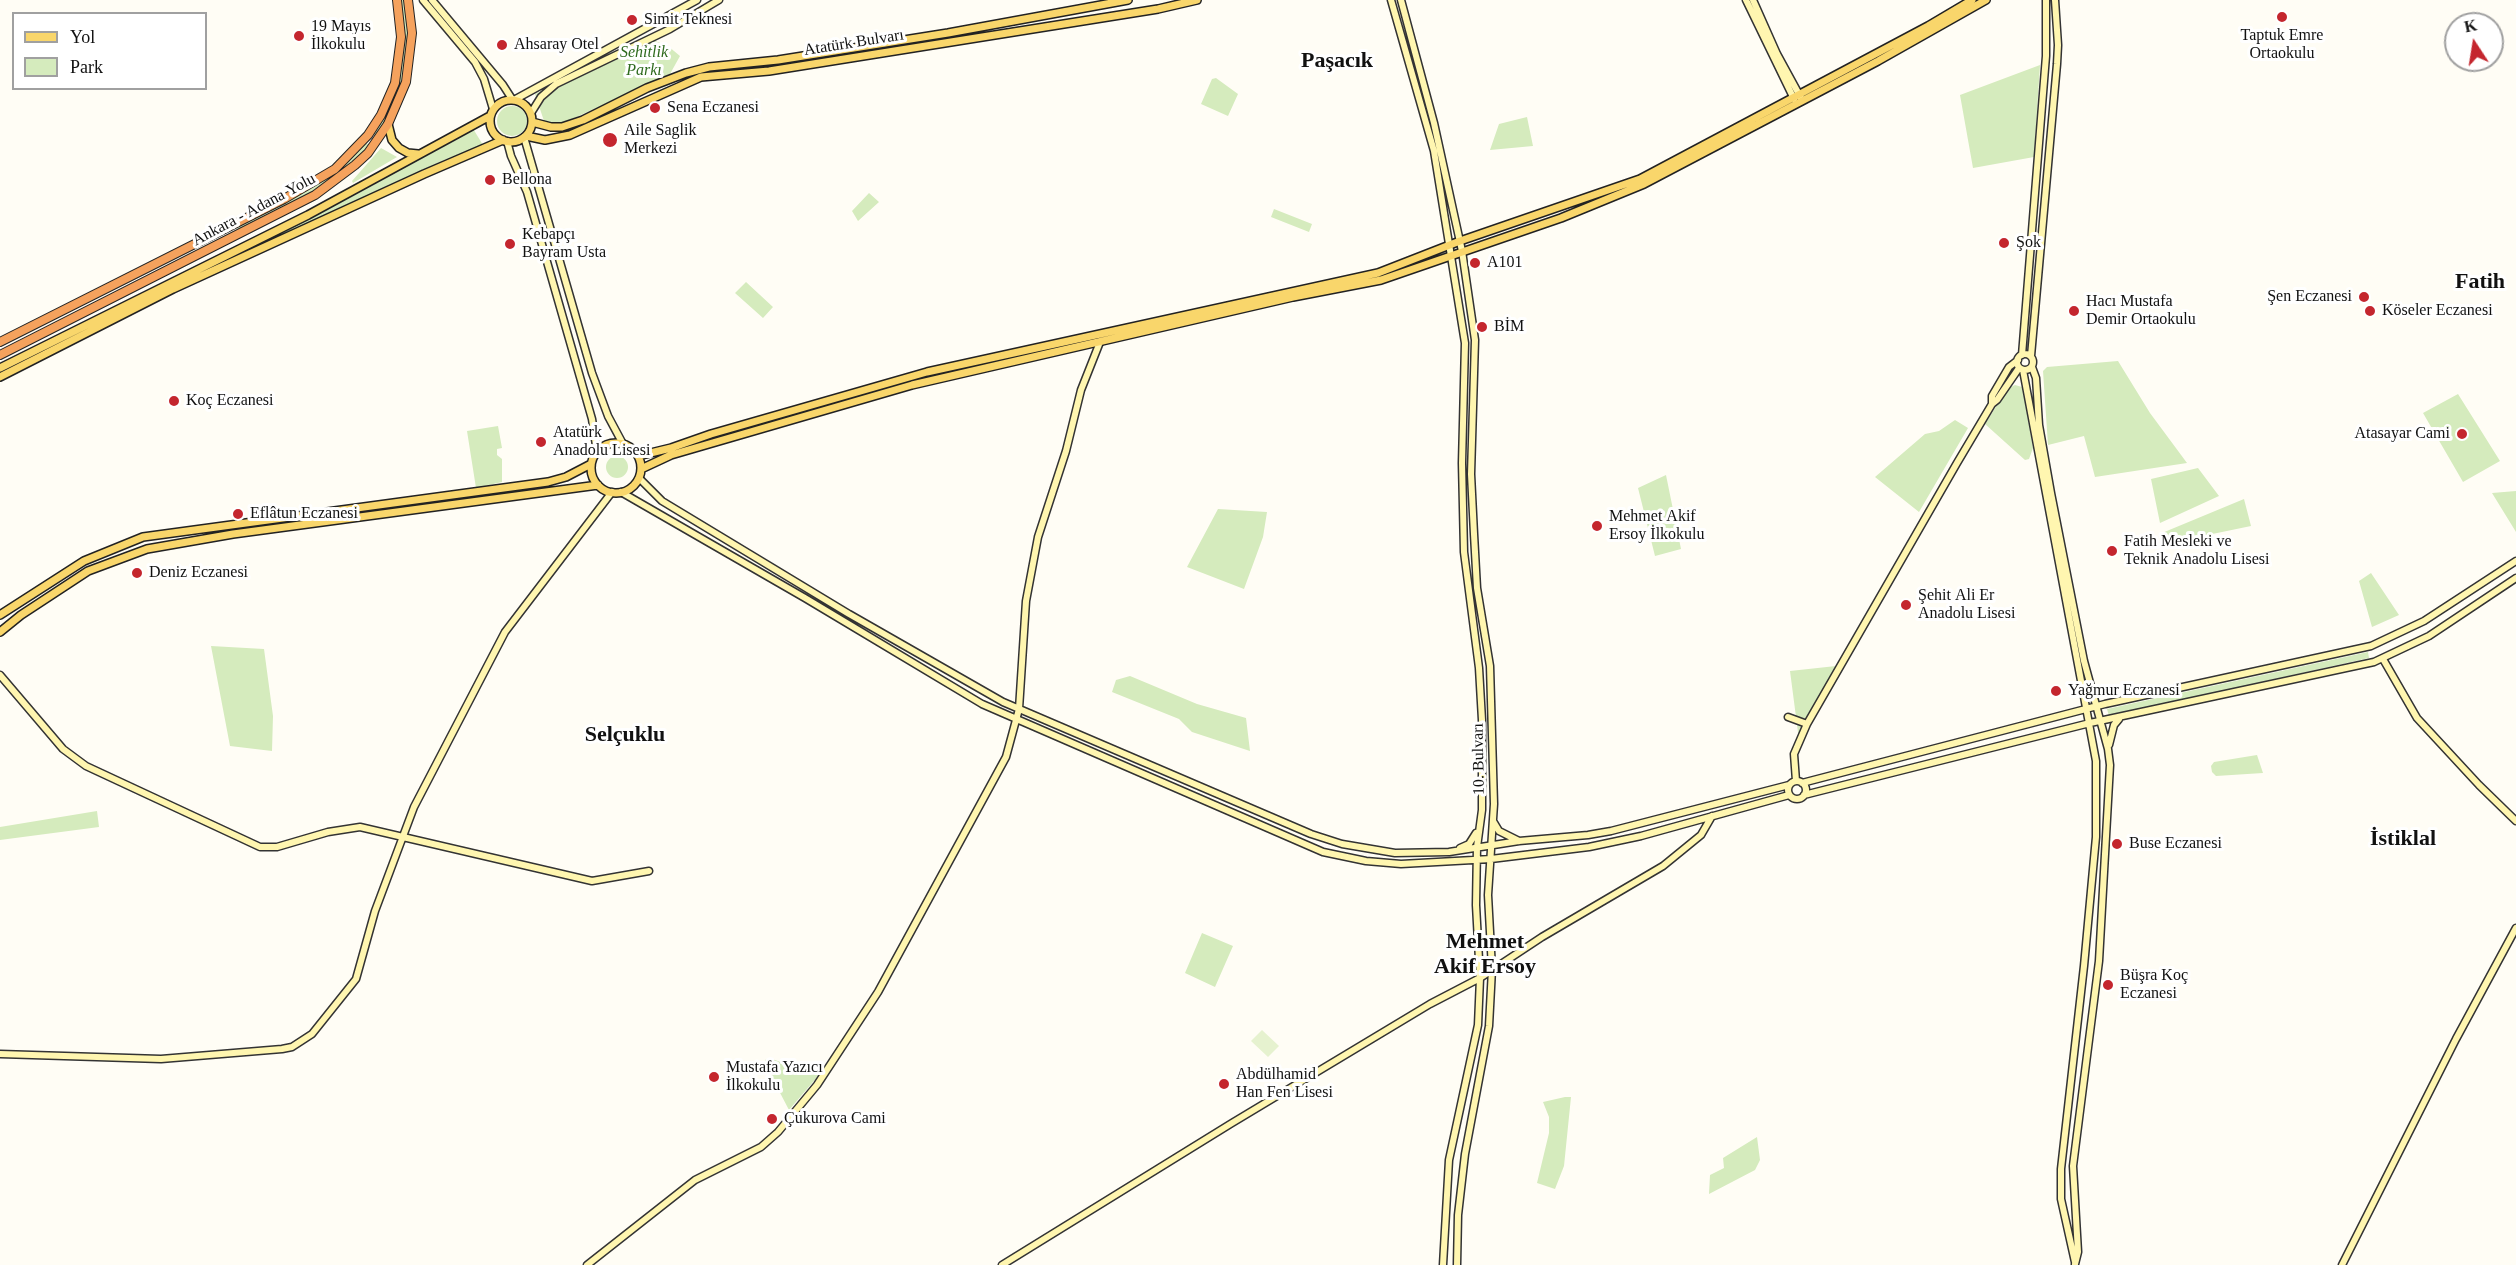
<!DOCTYPE html>
<html>
<head>
<meta charset="utf-8">
<style>
	body { margin:0 }
	#map { position:relative; width:2516px; height:1265px; overflow:hidden; background:#fffdf5; font-family:"Times New Roman",serif }
	canvas { display:block }
	.legend { position:absolute; left:12px; top:12px; width:195px; height:78px; box-sizing:border-box; background:#fff; border:2px solid #a0a0a0; margin:0; padding:8px 10px; list-style:none; font-size:18px; color:#111 }
	.legend li { display:flex; align-items:center; gap:12px; height:30px }
	.legend b { width:30px; border:2px solid #a0a0a0 }
	.north { position:absolute; left:2444px; top:12px; width:60px; height:60px; box-sizing:border-box; background:#fff; border:2px solid #a0a0a0; border-radius:50%; rotate:348deg; font-size:16px; font-weight:700; line-height:24px; text-align:center; color:#111 }
	.north::after { content:''; display:block; margin:auto; width:21px; height:27px; background:#c4262e; clip-path:polygon(50% 0,100% 100%,50% 72%,0 100%) }
</style>
</head>
<body>
<div id="map">
<canvas width="2516" height="1265"></canvas>
<ul class="legend">
<li><b style="height:8px;background:#f9d66b"></b>Yol</li>
<li><b style="height:16px;background:#d5ebbd"></b>Park</li>
</ul>
<div class="north">K</div>
</div>
<script>
const ctx = document.querySelector('canvas').getContext('2d');
ctx.lineJoin = 'round';
function fillPath(path, color) {
  ctx.fillStyle = color;
  ctx.fill(path, 'evenodd');
}
function shape(rows) {
  const path = new Path2D();
  for (const r of rows) {
    if (r.length === 3) {
      path.moveTo(r[0] + r[2], r[1]);
      path.arc(r[0], r[1], r[2], 0, 2 * Math.PI);
      continue;
    }
    path.moveTo(r[0], r[1]);
    for (let i = 2; i < r.length; i += 2) path.lineTo(r[i], r[i + 1]);
  }
  return path;
}
function trace(path, color, width, dash) {
  ctx.strokeStyle = color;
  ctx.lineWidth = width;
  ctx.lineCap = dash ? 'butt' : 'round';
  ctx.setLineDash(dash || []);
  ctx.stroke(path);
}
function label(font, color, halo, rows, align = 'center') {
  ctx.font = font + ' "Times New Roman",serif';
  ctx.lineWidth = 6;
  ctx.setLineDash([]);
  ctx.textBaseline = 'middle';
  ctx.strokeStyle = halo;
  ctx.fillStyle = color;
  for (const [text, x, y, turn = 0] of rows) {
    ctx.save();
    ctx.translate(x, y);
    ctx.rotate((+turn || 0) * Math.PI / 180);
    ctx.textAlign = isNaN(turn) ? turn : align;
    if (halo) ctx.strokeText(text, 0, 0);
    ctx.fillText(text, 0, 0);
    ctx.restore();
  }
}
fillPath(shape([
	[398,0,404,0,408,36,403,79,380,134,373,135,385,111,400,69,403,46],
	[650,39,668,46,680,56,670,74,559,125,546,127,535,94,639,41],
	[2040,65,2034,157,1973,168,1960,95],
	[1216,78,1238,94,1228,116,1201,104,1212,79],
	[512,121,15],
	[1527,117,1533,146,1490,150,1499,124],
	[472,127,483,145,444,160,267,242,266,239,357,194,441,147],
	[366,143,371,146,338,179,239,231,237,228,319,184],
	[381,148,397,157,353,183,352,181],
	[869,193,879,202,858,221,852,211],
	[1274,209,1312,224,1309,232,1271,217],
	[746,282,773,307,763,318,735,293],
	[2118,361,2150,413,2187,463,2095,477,2084,436,2048,445,2043,371,2047,367],
	[2015,385,2022,387,2023,391,2033,448,2029,459,2025,460,1985,424,2007,389],
	[2458,394,2500,461,2463,482,2423,413],
	[1955,420,1968,428,1919,512,1875,477,1925,434,1939,431],
	[498,426,502,448,497,449,497,455,502,459,502,482,476,488,467,431],
	[617,467,11],
	[2198,468,2219,496,2160,523,2151,479],
	[1666,475,1681,549,1655,556,1638,488],
	[2516,491,2516,532,2492,493],
	[2244,499,2251,526,2164,544,2162,533],
	[1218,509,1267,512,1263,537,1244,589,1187,567],
	[2371,573,2399,615,2372,627,2359,581],
	[211,646,264,649,273,716,272,751,230,746],
	[2368,652,2369,658,2109,716,2107,709],
	[1836,666,1799,740,1790,671],
	[1130,676,1197,704,1246,718,1250,751,1192,732,1179,719,1112,692,1116,680],
	[2257,755,2263,773,2216,776,2212,772,2211,766,2214,762],
	[97,811,99,827,0,840,0,827],
	[1202,933,1233,946,1215,987,1185,973],
	[769,1058,819,1075,789,1110,765,1064,765,1060],
	[1565,1097,1571,1097,1564,1166,1555,1189,1537,1183,1549,1133,1549,1117,1543,1102],
	[1757,1137,1760,1160,1755,1170,1709,1194,1710,1175,1724,1168,1723,1158]
]), '#d5ebbd');
fillPath(shape([
	[1262,1030,1279,1046,1268,1057,1251,1041]
]), '#e6f2cf');
const secondary = shape([
	[423,0,475,62,484,79,493,109],
	[432,0,503,85,512,99],
	[1391,0,1434,151,1465,343,1462,463,1464,552,1479,668,1482,720,1482,810,1477,847,1476,905,1480,978,1478,1025,1449,1160,1443,1265],
	[1401,0,1434,123,1462,251,1475,340,1471,474,1474,534,1477,588,1490,666,1494,804,1488,895,1492,969,1489,1026,1465,1154,1458,1215,1457,1265],
	[1746,0,1794,99],
	[1753,0,1777,54,1801,98],
	[514,100,697,0],
	[531,113,541,97,556,84,670,29,719,0],
	[524,137,592,373,608,416,623,444],
	[507,141,511,156,527,192,592,419,597,452],
	[2025,362,8],
	[2022,355,2046,56,2046,0],
	[2031,356,2057,64,2058,45,2055,0],
	[2032,367,2036,378,2039,425,2051,493,2084,661,2108,749,2110,765,2099,961,2073,1166,2078,1252,2075,1264],
	[2023,370,2096,761,2096,837,2084,966,2061,1169,2061,1199,2075,1262],
	[1992,404,1992,396,2009,367,2018,360],
	[639,478,662,501,849,614,1003,702,1311,834,1342,844,1395,853,1449,852,1519,841,1588,835,1611,831,1789,785],
	[621,492,805,598,982,704,1323,852,1366,861,1401,864,1491,859,1589,847,1641,836,1789,795],
	[2383,659,2417,718,2479,785,2516,821],
	[0,675,63,749,86,766,260,847,277,847,328,832,360,827,592,881,649,871],
	[1788,717,1807,724],
	[2109,745,2114,725,2119,719],
	[1796,781,1794,754,1807,724,1957,463,1992,404,1997,400,2019,368],
	[1797,790,9],
	[1802,783,2105,704,2371,646,2424,621,2516,561],
	[1804,795,2090,723,2374,662,2429,636,2516,578],
	[1493,821,1499,831,1519,841],
	[1460,848,1469,844,1476,833],
	[0,1054,161,1059,282,1049,292,1047,312,1034,356,979,375,911,414,807,505,632,612,492],
	[587,1265,695,1180,761,1147,778,1132,817,1085,878,992,1006,757,1019,709,1026,601,1038,537,1066,451,1081,390,1100,342],
	[1002,1265,1232,1123,1430,1004,1480,978,1542,937,1663,866,1701,835,1712,816],
	[2342,1265,2456,1039,2516,928]
]);
const primary = shape([
	[511,121,21],
	[532,122,551,127,562,127,583,120,647,88,686,73,709,67,778,60,948,33,1128,0],
	[388,124,392,140,399,148,408,153,418,154],
	[526,136,545,140,570,135,701,77,769,71,1158,9,1197,0],
	[0,368,308,215,490,116],
	[0,377,173,289,424,174,503,140],
	[616,468,25],
	[638,456,671,448,711,434,927,372,1378,273,1460,241,1640,179,1928,26,1972,0],
	[641,469,671,455,912,385,1293,297,1381,280,1561,218,1644,184,1878,61,1986,0],
	[0,615,84,561,143,537,548,482,566,477,591,464],
	[0,632,21,615,88,571,147,549,233,534,598,485]
]);
const highway = shape([
	[0,342,284,199,335,169,368,135,381,115,395,83,401,37,397,0],
	[0,355,315,195,355,165,368,153,388,124,406,82,412,33,408,0]
]);
trace(secondary, '#333', 9);
trace(primary, '#222', 10);
trace(highway, '#222', 10);
trace(secondary, '#fff6b0', 6);
trace(primary, '#f9d66b', 7);
trace(highway, '#f5a25d', 8);
for (const [x, y, r, color] of [
	[2282,17,6,"#c4262e"],
	[632,20,6,"#c4262e"],
	[299,36,6,"#c4262e"],
	[502,45,6,"#c4262e"],
	[655,108,6,"#c4262e"],
	[610,140,8,"#c4262e"],
	[490,180,6,"#c4262e"],
	[2004,243,6,"#c4262e"],
	[510,244,6,"#c4262e"],
	[1475,263,6,"#c4262e"],
	[2364,297,6,"#c4262e"],
	[2074,311,6,"#c4262e"],
	[2370,311,6,"#c4262e"],
	[1482,327,6,"#c4262e"],
	[174,401,6,"#c4262e"],
	[2462,434,6,"#c4262e"],
	[541,442,6,"#c4262e"],
	[238,514,6,"#c4262e"],
	[1597,526,6,"#c4262e"],
	[2112,551,6,"#c4262e"],
	[137,573,6,"#c4262e"],
	[1906,605,6,"#c4262e"],
	[2056,691,6,"#c4262e"],
	[2117,844,6,"#c4262e"],
	[2108,985,6,"#c4262e"],
	[714,1077,6,"#c4262e"],
	[1224,1084,6,"#c4262e"],
	[772,1119,6,"#c4262e"]
]) {
  const dot = new Path2D();
  dot.arc(x, y, r, 0, 2 * Math.PI);
  ctx.fillStyle = color;
  ctx.fill(dot);
  trace(dot, '#fff', 2);
}
label('16px', '#111', '#fff', [
	["Simit Teknesi",644,20],
	["19 Mayıs",311,27],
	["İlkokulu",311,45],
	["Taptuk Emre",2282,36,"center"],
	["Ortaokulu",2282,54,"center"],
	["Ahsaray Otel",514,45],
	["Sena Eczanesi",667,108],
	["Aile Saglik",624,131],
	["Merkezi",624,149],
	["Bellona",502,180],
	["Kebapçı",522,235],
	["Bayram Usta",522,253],
	["Şok",2016,243],
	["A101",1487,263],
	["Şen Eczanesi",2352,297,"right"],
	["Hacı Mustafa",2086,302],
	["Demir Ortaokulu",2086,320],
	["Köseler Eczanesi",2382,311],
	["BİM",1494,327],
	["Koç Eczanesi",186,401],
	["Atatürk",553,433],
	["Anadolu Lisesi",553,451],
	["Atasayar Cami",2450,434,"right"],
	["Eflâtun Eczanesi",250,514],
	["Mehmet Akif",1609,517],
	["Ersoy İlkokulu",1609,535],
	["Fatih Mesleki ve",2124,542],
	["Teknik Anadolu Lisesi",2124,560],
	["Deniz Eczanesi",149,573],
	["Şehit Ali Er",1918,596],
	["Anadolu Lisesi",1918,614],
	["Yağmur Eczanesi",2068,691],
	["Buse Eczanesi",2129,844],
	["Büşra Koç",2120,976],
	["Eczanesi",2120,994],
	["Mustafa Yazıcı",726,1068],
	["İlkokulu",726,1086],
	["Abdülhamid",1236,1075],
	["Han Fen Lisesi",1236,1093],
	["Çukurova Cami",784,1119]
], 'left');
label('16px', '#111', '#fff', [
	["Atatürk Bulvarı",854,43,-9],
	["Ankara - Adana Yolu",254,210,-28],
	["10. Bulvarı",1479,759,-91]
]);
label('italic 16px', '#2f6b1f', '#fff', [
	["Sehitlik",644,53],
	["Parkı",644,71]
]);
label('bold 22px', '#111', '#fff', [
	["Paşacık",1337,61],
	["Fatih",2480,282],
	["Selçuklu",625,735],
	["İstiklal",2403,839],
	["Mehmet",1485,942],
	["Akif Ersoy",1485,967]
]);
</script>
</body>
</html>
